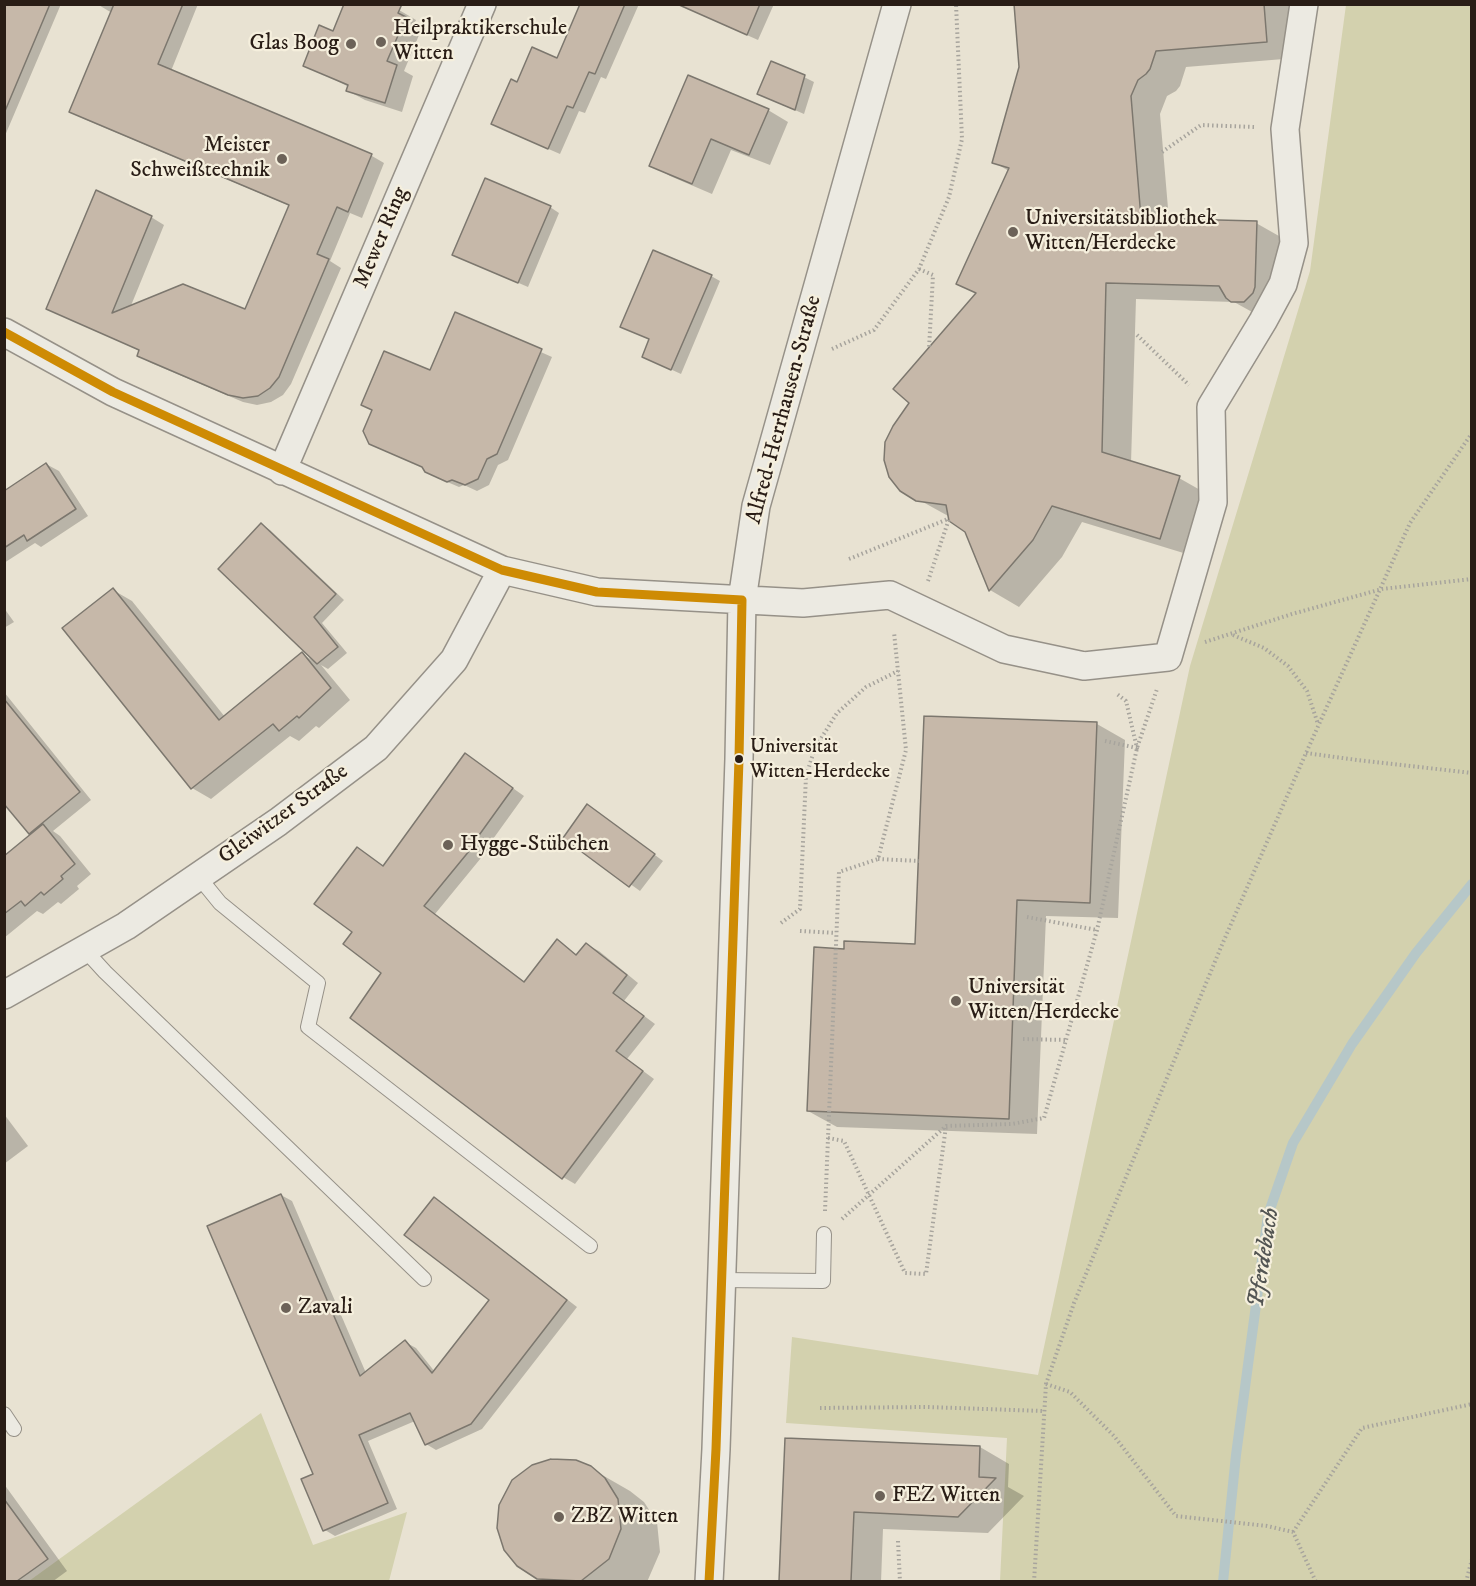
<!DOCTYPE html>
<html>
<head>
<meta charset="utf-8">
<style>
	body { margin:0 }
	#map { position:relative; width:1476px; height:1586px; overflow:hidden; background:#e8e2d2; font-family:"IM FELL DW Pica",serif }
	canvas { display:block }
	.frame { position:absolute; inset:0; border:6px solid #291d16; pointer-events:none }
</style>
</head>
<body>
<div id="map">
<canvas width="1476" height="1586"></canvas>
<div class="frame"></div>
</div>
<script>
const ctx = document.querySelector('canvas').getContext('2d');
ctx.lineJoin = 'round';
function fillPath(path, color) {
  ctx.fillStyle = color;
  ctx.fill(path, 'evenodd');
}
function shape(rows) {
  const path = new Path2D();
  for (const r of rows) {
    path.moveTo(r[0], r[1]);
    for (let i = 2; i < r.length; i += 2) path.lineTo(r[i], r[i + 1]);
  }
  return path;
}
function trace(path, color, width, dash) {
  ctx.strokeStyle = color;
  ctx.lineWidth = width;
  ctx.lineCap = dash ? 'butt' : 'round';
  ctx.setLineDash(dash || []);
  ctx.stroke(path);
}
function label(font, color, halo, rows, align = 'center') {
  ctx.font = font + ' "IM FELL DW Pica",serif';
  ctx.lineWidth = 4.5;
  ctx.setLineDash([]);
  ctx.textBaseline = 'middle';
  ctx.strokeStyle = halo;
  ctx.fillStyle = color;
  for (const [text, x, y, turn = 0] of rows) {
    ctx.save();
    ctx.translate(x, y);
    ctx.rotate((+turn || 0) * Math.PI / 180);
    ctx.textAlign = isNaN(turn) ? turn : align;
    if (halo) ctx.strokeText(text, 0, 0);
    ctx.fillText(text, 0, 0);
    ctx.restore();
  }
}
fillPath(shape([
	[1346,5,1471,5,1471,1581,1000,1581,1007,1438,786,1423,792,1337,1038,1375,1190,666,1310,271],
	[261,1413,313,1545,407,1512,389,1581,29,1581]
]), '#d3d1ae');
fillPath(shape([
	[4,4,61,4,4,138],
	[97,4,198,4,171,71,372,156,384,163,362,218,350,213,330,261,341,268,291,384,283,395,271,402,257,405,243,402,151,363,138,356,140,351,48,308,151,217,164,225,130,308,246,311,290,206,84,119,71,112,112,13],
	[582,4,639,4,606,79,601,77,585,113,579,111,560,154,505,130,518,84,558,60],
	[677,4,774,4,758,40],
	[1015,4,1304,4,1296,58,1186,67,1180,86,1176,91,1167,96,1160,114,1169,220,1256,223,1286,240,1263,318,1234,302,1136,299,1131,463,1179,478,1209,495,1190,555,1082,522,1062,557,1019,607,990,590,966,531,950,517,901,490,911,402,977,294,958,283,1009,171,993,162,1021,68],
	[399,10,416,20,414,24,422,28,404,71,413,76,402,112,365,100,348,91,349,87,305,65,334,33],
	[688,77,768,110,788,122,770,165,731,150,712,194,670,176,651,165],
	[804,77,814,82,804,114,758,94],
	[550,207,559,213,528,287,454,255],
	[711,276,720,281,681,374,644,357,651,340,632,332],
	[455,314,552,357,508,460,498,465,489,485,477,491,464,485,459,487,438,478,426,471,425,468,370,443,430,372],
	[46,464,59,471,88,516,41,547,35,543,4,563,4,504],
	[261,524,270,530,344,600,322,623,347,653,328,669,321,665,350,700,319,728,316,726,299,741,290,736,211,799,192,788,113,590,132,601,225,717,302,654,314,661],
	[4,608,14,622,4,628],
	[4,692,91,800,53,831,60,836,91,874,77,886,79,889,61,904,58,902,43,914,37,911,4,938,4,858,33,835,4,802],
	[1097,724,1125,740,1118,918,1046,916,1037,1134,837,1127,808,1111,845,950,916,946],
	[466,755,524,796,488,846,490,847,435,914,525,982,557,941,577,955,587,945,599,951,638,983,624,1001,655,1024,627,1059,654,1079,575,1184,563,1177,383,973,354,932,358,849,384,867],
	[597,812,663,861,640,891,565,837],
	[4,1114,28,1146,4,1164],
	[281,1195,292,1201,366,1373,405,1342,416,1348,435,1372,491,1300,444,1205,577,1307,482,1429,436,1450,426,1444,415,1421,368,1441,397,1509,335,1536,325,1530,315,1474],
	[787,1439,980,1447,1009,1464,1008,1487,1024,1496,988,1533,883,1529,881,1582,781,1582],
	[590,1468,630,1491,644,1502,657,1522,660,1552,647,1582,545,1582,518,1565],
	[4,1484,67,1571,52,1582,4,1582]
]), '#0003');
trace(shape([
	[1223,1582,1236,1455,1268,1215,1293,1143,1352,1044,1416,953,1472,884]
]), '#b6c7c8', 10);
const building = shape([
	[4,4,50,4,5,111,4,111,4,4],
	[114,4,183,4,158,64,372,154,348,212,337,207,317,254,329,259,279,377,270,388,258,396,243,398,228,395,137,356,139,350,46,309,96,190,152,216,112,313,183,284,245,309,289,205,69,112,114,4],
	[344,4,402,4,398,13,406,17,387,61,397,65,385,103,346,91,348,85,303,66,319,25,333,31,344,4],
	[580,4,625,4,595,74,589,72,573,108,567,106,548,149,491,124,511,79,517,82,532,47,557,58,580,4],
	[677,4,760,4,747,35,677,4],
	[1014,4,1264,4,1267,42,1156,51,1150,69,1146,74,1138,80,1131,96,1141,218,1257,221,1255,287,1253,293,1244,302,1231,302,1226,298,1219,286,1106,283,1102,452,1180,476,1160,539,1052,506,1033,540,989,591,965,532,949,521,946,505,916,501,900,491,889,477,884,460,885,442,893,426,909,403,893,389,976,293,956,284,1009,168,992,163,1019,67,1014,4],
	[771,61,805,75,795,110,757,94,771,61],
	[688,75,769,109,749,155,711,139,692,184,649,166,688,75],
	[485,178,551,206,518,283,452,255,485,178],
	[653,250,712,275,671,370,642,357,649,339,620,327,653,250],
	[455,312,542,349,497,454,487,459,478,479,465,485,452,480,447,482,425,472,422,467,369,444,363,431,372,410,361,405,384,351,430,370,455,312],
	[46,463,76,509,27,541,24,535,4,548,4,491,46,463],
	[261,523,336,594,314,617,338,647,317,664,218,569,261,523],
	[113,588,219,720,302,652,331,688,299,718,297,716,279,731,273,724,191,789,62,628,113,588],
	[4,699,80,792,29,834,4,804,4,699],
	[924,716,1097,722,1090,903,1017,900,1009,1119,807,1111,814,947,844,949,844,941,915,944,924,716],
	[465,753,513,788,477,838,479,839,424,906,524,982,557,939,576,955,586,943,627,975,613,993,644,1016,616,1051,643,1071,562,1179,350,1018,381,973,343,944,352,932,314,904,357,847,383,866,465,753],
	[587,804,655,854,629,887,563,838,587,804],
	[43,824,75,864,61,876,63,879,44,895,41,892,25,906,21,901,4,914,4,856,43,824],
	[281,1194,360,1376,405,1340,432,1373,489,1300,404,1235,434,1197,567,1300,471,1424,425,1445,410,1413,359,1435,388,1503,323,1531,301,1479,313,1474,207,1226,281,1194],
	[785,1438,980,1446,979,1477,996,1478,958,1517,854,1512,851,1581,779,1581,785,1438],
	[551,1459,576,1460,591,1466,605,1478,618,1499,621,1529,609,1559,581,1581,537,1579,517,1566,504,1550,497,1528,499,1505,512,1480,532,1465,551,1459],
	[4,1499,48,1559,17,1581,4,1581,4,1499]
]);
fillPath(building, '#c6b8a9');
trace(building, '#7c776e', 1.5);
const lane = shape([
	[198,876,220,903,318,983,308,1027,590,1246],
	[84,949,105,972,424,1279],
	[720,1280,823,1281,824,1234],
	[4,1414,14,1429]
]);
const street = shape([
	[4,332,113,392,502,570,597,592,803,603,890,595,1004,649,1084,666,1168,657,1213,502,1211,407,1263,321,1283,284,1294,243,1285,129,1304,4],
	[282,471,482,4],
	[4,995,126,926,278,822,376,748,454,660,502,570],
	[709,1582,716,1449,739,759,742,600,756,506,897,4]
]);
trace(lane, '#969188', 16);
trace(street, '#969188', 30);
trace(shape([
	[1162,152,1201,125,1254,127],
	[919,269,933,275,929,349],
	[1137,335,1189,385],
	[832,349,874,330,919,269,949,197,962,139,956,4],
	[849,559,948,519],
	[928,581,949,519],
	[1233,635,1264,648,1288,666,1307,691,1318,724],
	[1205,642,1292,614,1382,589,1472,579],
	[1105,741,1137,748,1126,701,1117,694],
	[1306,753,1357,760,1472,773],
	[878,859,919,861],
	[1027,917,1097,930],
	[781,923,800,909,806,776,815,748,837,713,866,687,898,671],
	[800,931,836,933],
	[1023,1039,1066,1040],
	[828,1138,844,1141,905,1273,926,1274,946,1126],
	[825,1211,839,872,878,859,906,750,894,632],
	[842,1219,946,1126,1012,1124,1044,1118,1097,930,1137,748,1157,689],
	[1046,1384,1070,1392,1114,1436,1176,1516,1267,1526,1293,1532,1316,1582],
	[820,1408,927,1407,1043,1411],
	[1293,1532,1362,1428,1472,1404],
	[898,1541,900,1582],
	[1034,1582,1046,1384,1074,1303,1221,947,1306,753,1410,523,1472,433],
	[1466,1582,1472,1559]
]), '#a7a49d', 4, [1.5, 3]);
trace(lane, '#eceae2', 14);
trace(street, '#eceae2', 27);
trace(shape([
	[4,332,113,392,502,570,597,592,742,600],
	[709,1582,716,1449,739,759,742,600]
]), '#ce8b04', 9);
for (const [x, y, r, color] of [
	[381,42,6,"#6c6258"],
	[351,44,6,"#6c6258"],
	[282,159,6,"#6c6258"],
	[1013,232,6,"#6c6258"],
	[739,759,5,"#291d16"],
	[448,845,6,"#6c6258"],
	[956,1001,6,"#6c6258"],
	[286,1308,6,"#6c6258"],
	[880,1496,6,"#6c6258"],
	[559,1517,6,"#6c6258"]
]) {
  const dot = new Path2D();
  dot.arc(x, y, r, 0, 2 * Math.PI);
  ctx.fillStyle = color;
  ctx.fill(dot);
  trace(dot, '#f5efdd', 2);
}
label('20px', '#291d16', '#f5efdd', [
	["Universität",750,748],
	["Witten-Herdecke",750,773]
], 'left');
label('22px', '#291d16', '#f5efdd', [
	["Heilpraktikerschule",393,29],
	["Witten",393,54],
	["Glas Boog",339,44,"right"],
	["Meister",270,146,"right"],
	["Schweißtechnik",270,171,"right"],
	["Universitätsbibliothek",1025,219],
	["Witten/Herdecke",1025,244],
	["Hygge-Stübchen",460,845],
	["Universität",968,988],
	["Witten/Herdecke",968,1013],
	["Zavali",298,1308],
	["FEZ Witten",892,1496],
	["ZBZ Witten",571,1517]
], 'left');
label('22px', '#291d16', '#f5efdd', [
	["Mewer Ring",382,238,-67],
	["Alfred-Herrhausen-Straße",785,410,-75],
	["Gleiwitzer Straße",284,815,-36]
]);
label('italic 24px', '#535553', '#f5efdd', [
	["Pferdebach",1265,1258,-81]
]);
</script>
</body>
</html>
